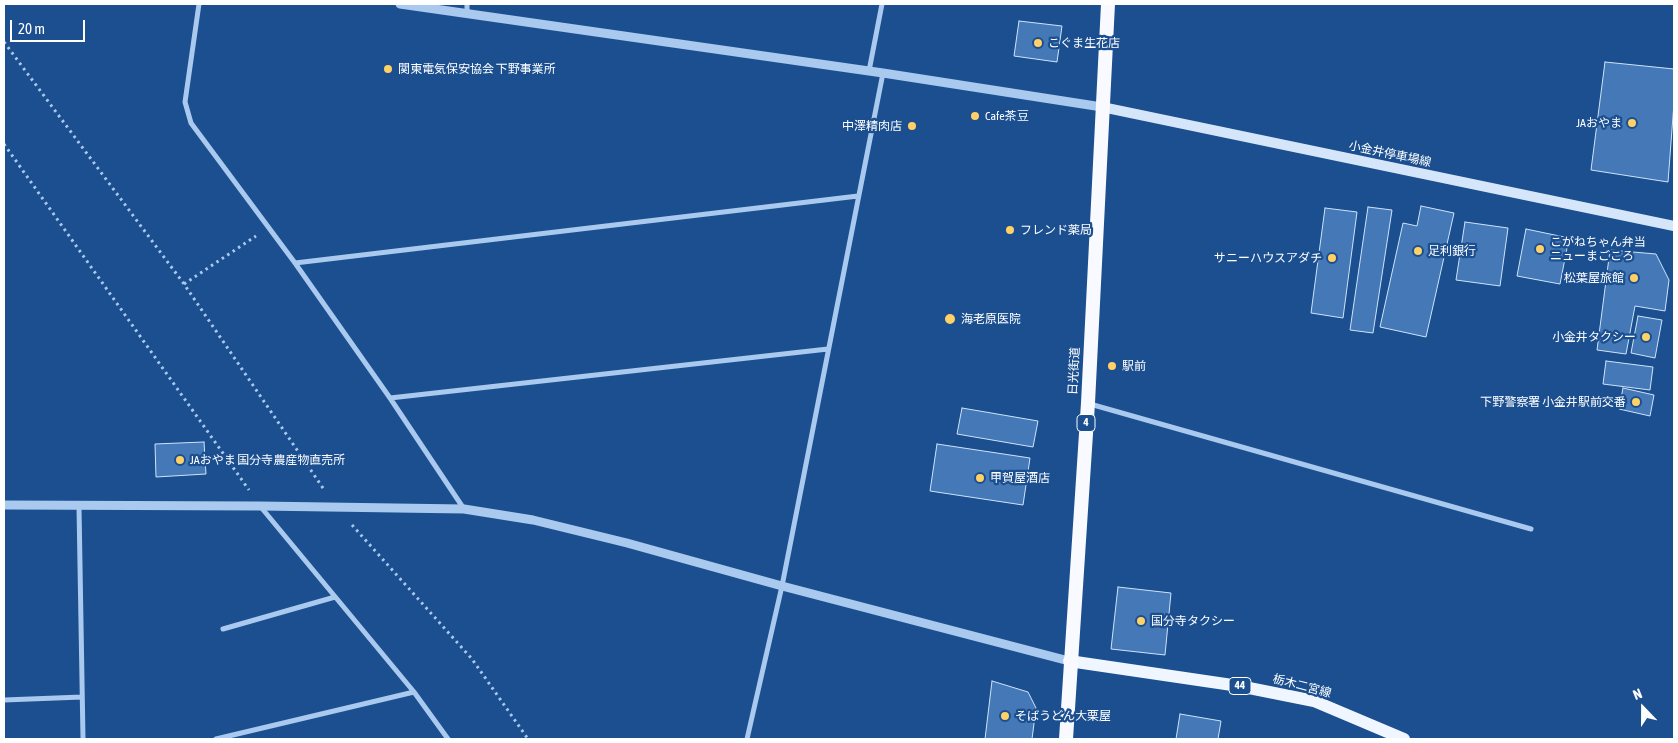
<!DOCTYPE html>
<html>
<head>
<meta charset="utf-8">
<style>
	body { margin:0 }
	#map { position:relative; width:1678px; height:743px; overflow:hidden; background:#1b4f8f; font-family:"Asap Condensed",sans-serif }
	canvas { display:block }
	.frame { position:absolute; inset:0; border:5px solid #fff; pointer-events:none }
	.north { position:absolute; left:1618px; top:683px; width:50px; height:50px; -webkit-text-stroke:4px #1b4f8f; paint-order:stroke; rotate:338deg; font-size:14px; font-weight:700; line-height:20px; text-align:center; color:#fff }
	.north::after { content:''; display:block; margin:auto; width:18px; height:22px; background:#fff; clip-path:polygon(50% 0,100% 100%,50% 72%,0 100%) }
	.scale { position:absolute; left:10px; top:20px; width:75px; height:22px; box-sizing:border-box; border:2px solid #fff; border-top:0; padding-left:6px; font-size:15px; line-height:18px; white-space:nowrap; color:#fff; -webkit-text-stroke:4px #1b4f8f; paint-order:stroke }
</style>
</head>
<body>
<div id="map">
<canvas width="1678" height="743"></canvas>
<div class="frame"></div>
<div class="north">N</div>
<div class="scale">20 m</div>
</div>
<script>
const ctx = document.querySelector('canvas').getContext('2d');
ctx.lineJoin = 'round';
function fillPath(path, color) {
  ctx.fillStyle = color;
  ctx.fill(path, 'evenodd');
}
function shape(rows) {
  const path = new Path2D();
  for (const r of rows) {
    path.moveTo(r[0], r[1]);
    for (let i = 2; i < r.length; i += 2) path.lineTo(r[i], r[i + 1]);
  }
  return path;
}
function trace(path, color, width, dash) {
  ctx.strokeStyle = color;
  ctx.lineWidth = width;
  ctx.lineCap = dash ? 'butt' : 'round';
  ctx.setLineDash(dash || []);
  ctx.stroke(path);
}
function label(font, color, halo, rows, align = 'center') {
  ctx.font = font + ' "Asap Condensed","Noto Sans JP",sans-serif';
  ctx.lineWidth = 4.5;
  ctx.setLineDash([]);
  ctx.textBaseline = 'middle';
  ctx.strokeStyle = halo;
  ctx.fillStyle = color;
  for (const [text, x, y, turn = 0] of rows) {
    ctx.save();
    ctx.translate(x, y);
    ctx.rotate((+turn || 0) * Math.PI / 180);
    ctx.textAlign = isNaN(turn) ? turn : align;
    if (halo) ctx.strokeText(text, 0, 0);
    ctx.fillText(text, 0, 0);
    ctx.restore();
  }
}
const building = shape([
	[1019,21,1062,26,1057,62,1014,56,1019,21],
	[1605,62,1674,69,1674,103,1668,182,1591,170,1605,62],
	[1421,206,1454,213,1426,337,1380,327,1403,223,1417,226,1421,206],
	[1368,207,1392,210,1373,333,1350,330,1368,207],
	[1325,208,1357,212,1343,318,1311,313,1325,208],
	[1465,222,1508,228,1500,286,1456,280,1465,222],
	[1526,229,1569,238,1560,284,1517,276,1526,229],
	[1610,250,1656,254,1669,280,1665,311,1635,306,1626,354,1597,350,1610,250],
	[1638,316,1662,320,1655,358,1631,353,1638,316],
	[1606,361,1653,367,1650,390,1603,384,1606,361],
	[1623,388,1654,395,1650,416,1619,409,1623,388],
	[962,408,1038,421,1033,447,957,434,962,408],
	[204,442,206,474,156,477,155,444,204,442],
	[937,444,1030,458,1023,505,930,491,937,444],
	[1118,587,1171,593,1165,655,1111,649,1118,587],
	[992,681,1028,692,1036,708,1032,739,985,739,992,681],
	[1180,714,1221,721,1218,739,1176,739,1180,714]
]);
fillPath(building, '#4478b7');
trace(building, '#cfe3fa', 1);
trace(shape([
	[4,42,184,284,325,491],
	[4,144,249,490],
	[184,284,256,236],
	[352,525,472,659,528,739]
]), '#a9c9ee', 3, [2.5, 4]);
trace(shape([
	[199,4,185,102,191,123,295,263,390,398,464,509],
	[467,13,467,4],
	[869,71,882,4],
	[295,263,858,196],
	[390,398,828,349],
	[1090,404,1531,529],
	[260,506,414,692,448,739],
	[79,507,83,739],
	[223,629,335,597],
	[4,700,82,697],
	[216,739,414,692],
	[747,739,782,586,883,73]
]), '#a9c9ee', 5);
trace(shape([
	[400,4,883,73,1102,107],
	[4,505,260,506,464,509,533,520,627,543,782,586,1069,661]
]), '#a9c9ee', 9);
trace(shape([
	[1102,107,1674,226]
]), '#d6e6fa', 10);
trace(shape([
	[1069,661,1239,686,1314,701,1404,739]
]), '#f0f6ff', 12);
trace(shape([
	[1066,739,1088,403,1108,4]
]), '#f8faff', 14);
for (const [x, y, r, color] of [
	[1038,43,5,"#ffd166"],
	[388,69,5,"#ffd166"],
	[975,116,5,"#ffd166"],
	[1632,123,5,"#ffd166"],
	[912,126,5,"#ffd166"],
	[1010,230,5,"#ffd166"],
	[1540,249,5,"#ffd166"],
	[1418,251,5,"#ffd166"],
	[1332,258,5,"#ffd166"],
	[1634,278,5,"#ffd166"],
	[950,319,6,"#ffd166"],
	[1646,337,5,"#ffd166"],
	[1112,366,5,"#ffd166"],
	[1636,402,5,"#ffd166"],
	[180,460,5,"#ffd166"],
	[980,478,5,"#ffd166"],
	[1141,621,5,"#ffd166"],
	[1005,716,5,"#ffd166"]
]) {
  const dot = new Path2D();
  dot.arc(x, y, r, 0, 2 * Math.PI);
  ctx.fillStyle = color;
  ctx.fill(dot);
  trace(dot, '#1b4f8f', 2);
}
for (const [x, y, w] of [
	[1086,423,18],
	[1240,686,22]
]) {
  const box = new Path2D();
  box.roundRect(x - w / 2, y - 8.5, w, 17, 4);
  ctx.fillStyle = '#1b4f8f';
  ctx.fill(box);
  trace(box, '#fff', 1);
}
label('bold 11px', '#fff', null, [
	["4",1086,423],
	["44",1240,686]
]);
label('12px', '#fff', '#1b4f8f', [
	["こぐま生花店",1048,43],
	["関東電気保安協会 下野事業所",398,69],
	["Cafe茶豆",985,116],
	["JAおやま",1622,123,"right"],
	["中澤精肉店",902,126,"right"],
	["フレンド薬局",1020,230],
	["こがねちゃん弁当",1550,242],
	["ニューまごころ",1550,256],
	["足利銀行",1428,251],
	["サニーハウスアダチ",1322,258,"right"],
	["松葉屋旅館",1624,278,"right"],
	["海老原医院",961,319],
	["小金井タクシー",1636,337,"right"],
	["駅前",1122,366],
	["下野警察署 小金井駅前交番",1626,402,"right"],
	["JAおやま 国分寺農産物直売所",190,460],
	["甲賀屋酒店",990,478],
	["国分寺タクシー",1151,621],
	["そばうどん大栗屋",1015,716]
], 'left');
label('12px', '#fff', '#1b4f8f', [
	["小金井停車場線",1390,154,12],
	["日光街道",1074,371,-87],
	["栃木二宮線",1302,686,15]
]);
</script>
</body>
</html>
